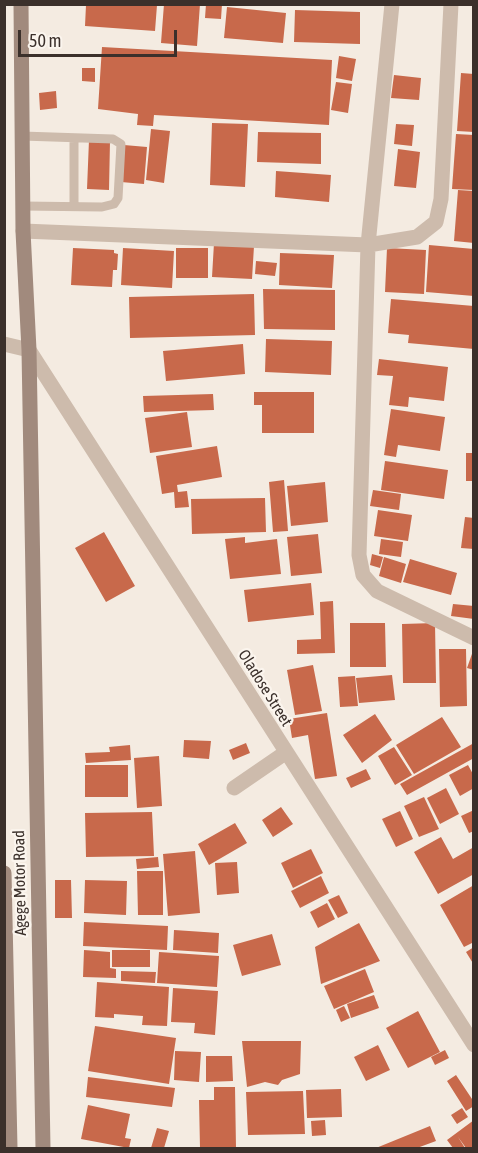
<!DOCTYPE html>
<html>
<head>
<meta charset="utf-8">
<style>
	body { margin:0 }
	#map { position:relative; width:478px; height:1153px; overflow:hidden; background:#f4ebe1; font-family:"Asap Condensed",sans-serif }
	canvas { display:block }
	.frame { position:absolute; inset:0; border:6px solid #3b302b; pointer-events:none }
	.scale { position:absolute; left:18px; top:30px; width:159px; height:27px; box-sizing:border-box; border:3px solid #3b302b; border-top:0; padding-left:8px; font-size:18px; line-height:21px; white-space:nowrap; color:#3b302b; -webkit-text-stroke:4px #fbf5ee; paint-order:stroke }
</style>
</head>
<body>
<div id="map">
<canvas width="478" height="1153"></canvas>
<div class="frame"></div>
<div class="scale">50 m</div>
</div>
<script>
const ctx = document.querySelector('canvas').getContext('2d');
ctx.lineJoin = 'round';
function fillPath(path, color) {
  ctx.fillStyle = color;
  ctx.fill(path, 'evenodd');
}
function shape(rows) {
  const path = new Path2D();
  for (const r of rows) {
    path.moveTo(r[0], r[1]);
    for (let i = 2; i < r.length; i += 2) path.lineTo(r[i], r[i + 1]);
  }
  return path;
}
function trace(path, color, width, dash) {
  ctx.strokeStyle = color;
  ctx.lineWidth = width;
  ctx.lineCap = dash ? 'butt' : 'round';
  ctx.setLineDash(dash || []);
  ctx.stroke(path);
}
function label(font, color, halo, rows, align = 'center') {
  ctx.font = font + ' "Asap Condensed",sans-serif';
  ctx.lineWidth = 4.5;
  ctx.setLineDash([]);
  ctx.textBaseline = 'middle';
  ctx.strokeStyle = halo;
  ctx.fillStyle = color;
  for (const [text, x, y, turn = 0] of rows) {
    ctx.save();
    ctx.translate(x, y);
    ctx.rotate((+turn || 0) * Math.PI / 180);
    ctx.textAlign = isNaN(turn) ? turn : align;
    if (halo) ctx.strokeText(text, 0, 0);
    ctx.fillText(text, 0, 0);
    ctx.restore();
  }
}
fillPath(shape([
	[164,4,200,4,197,46,161,43],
	[206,4,222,4,221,19,205,18],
	[86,5,157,5,155,31,85,26],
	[227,7,286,13,283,43,224,38],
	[295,10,360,12,360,44,294,42],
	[102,47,332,60,329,125,154,115,153,126,137,125,138,114,98,109],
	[339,56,356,59,352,81,336,78],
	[82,68,95,68,95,82,82,81],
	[461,73,474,74,474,132,457,131],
	[394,75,421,78,419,100,391,98],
	[336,82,352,84,348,113,331,110],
	[56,91,57,108,40,110,39,93],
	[212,123,248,124,245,187,210,185],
	[396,124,414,125,412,146,394,144],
	[151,129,170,131,164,183,146,180],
	[258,132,321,133,321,164,257,162],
	[456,134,474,135,474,190,452,189],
	[89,140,110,141,109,190,87,189],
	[124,145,147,147,144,184,121,182],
	[398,149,420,152,416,188,394,186],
	[276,171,331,175,329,202,275,197],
	[458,190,474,191,474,243,454,241],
	[214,243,254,246,252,279,212,277],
	[429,245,474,249,474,296,426,292],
	[73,248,114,250,114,253,118,254,117,270,113,270,112,287,71,285],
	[123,248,174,251,172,288,121,285],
	[176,248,208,248,208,278,176,278],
	[387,248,426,250,424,294,385,292],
	[280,253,334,255,332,288,279,285],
	[256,261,277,263,275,276,255,274],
	[263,289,335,290,335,330,264,329],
	[254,294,255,335,130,338,129,297],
	[391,299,474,306,474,349,408,343,409,335,388,333],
	[266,339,332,341,331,375,265,372],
	[243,344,245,374,166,381,163,351],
	[379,359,448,367,444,401,409,397,408,407,389,405,393,376,377,375],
	[254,392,314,392,314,433,262,433,262,405,254,405],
	[213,394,214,410,144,412,143,396],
	[391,409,445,417,440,451,398,445,396,457,384,455],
	[187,412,192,447,150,453,145,418],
	[217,446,222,477,177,485,178,492,187,491,189,507,175,508,174,492,162,494,156,456],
	[466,453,474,453,474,481,466,481],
	[385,461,448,470,444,499,381,490],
	[284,480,288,531,273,532,269,482],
	[325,482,328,522,291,526,287,486],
	[373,490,401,494,399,510,370,506],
	[265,498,266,532,192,534,191,499],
	[378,510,412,515,408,541,374,536],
	[465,517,474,518,474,549,461,548],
	[104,532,135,586,106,602,75,548],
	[318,534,322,573,291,576,287,537],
	[245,537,245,543,277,539,281,574,230,579,225,539],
	[381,539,403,542,401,557,379,554],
	[372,554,383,557,380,568,370,565],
	[384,557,406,564,401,583,379,576],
	[410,559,457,573,451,595,403,582],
	[311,583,314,615,248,622,244,590],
	[333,601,335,653,297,654,297,640,321,639,320,602],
	[453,604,474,606,474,619,451,616],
	[350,623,385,623,386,667,350,667],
	[435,623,436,683,403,683,402,624],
	[439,649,466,649,467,706,440,707],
	[473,651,474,651,474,670,467,668],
	[313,665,322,711,295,715,287,670],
	[392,675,395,700,359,703,356,678],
	[355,676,358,706,340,707,338,677],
	[327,713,337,776,315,779,308,735,292,738,289,719],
	[375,714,392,740,362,763,343,735],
	[442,717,461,747,414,774,396,745],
	[184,740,211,741,209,759,183,757],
	[246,743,250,753,233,760,229,750],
	[474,743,474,758,407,795,400,784],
	[130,745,131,760,86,763,85,753,110,752,109,747],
	[394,747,412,775,395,785,378,756],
	[159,756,162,806,137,808,134,758],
	[85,765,128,765,128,797,85,797],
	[468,765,474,776,474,788,460,796,449,775],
	[366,769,371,779,351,788,346,778],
	[446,788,459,814,440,824,427,798],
	[424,797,439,829,419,837,404,806],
	[281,807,293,824,273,837,262,820],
	[474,810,474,831,469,833,461,816],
	[400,811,413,839,396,847,382,819],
	[152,812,154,856,86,857,85,813],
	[235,823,247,843,209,865,198,844],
	[441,837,453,859,474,847,474,874,438,894,414,852],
	[311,849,323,873,293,888,281,863],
	[195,851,200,913,168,916,163,854],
	[158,857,159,867,137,869,136,859],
	[237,862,239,893,217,895,215,863],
	[137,871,163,871,163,915,138,915],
	[321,876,329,893,300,908,291,891],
	[55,880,71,880,72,918,55,918],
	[85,880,127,881,126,915,84,913],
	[474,885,474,942,464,947,440,905],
	[339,895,348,913,338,918,328,900],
	[327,903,335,919,318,928,310,912],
	[84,922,168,926,167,950,83,946],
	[359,923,380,961,321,984,315,947],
	[174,930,219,933,218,953,173,950],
	[272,934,281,965,242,976,233,945],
	[474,947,474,965,466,952],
	[84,950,110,952,110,968,116,969,116,978,83,977],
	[112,950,150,950,150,967,112,967],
	[159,952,219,956,217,987,157,983],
	[365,969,374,992,334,1009,324,986],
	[121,971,156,972,155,983,121,981],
	[97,982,169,987,167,1026,142,1025,143,1016,114,1014,114,1018,95,1017],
	[173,988,218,991,215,1035,194,1033,195,1023,171,1022],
	[374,995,379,1008,351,1018,347,1004],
	[344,1006,350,1018,341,1022,336,1010],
	[418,1011,440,1052,408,1068,386,1028],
	[95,1026,176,1038,169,1084,88,1071],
	[242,1041,301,1041,300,1074,282,1080,278,1085,265,1082,247,1087],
	[378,1045,390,1070,366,1081,354,1057],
	[445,1050,449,1058,435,1065,431,1057],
	[175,1051,201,1052,199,1082,174,1080],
	[206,1056,232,1056,233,1081,206,1082],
	[456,1075,474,1102,474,1106,466,1111,447,1081],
	[88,1077,175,1088,172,1107,86,1097],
	[214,1087,235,1087,236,1148,200,1148,199,1100,214,1100],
	[341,1089,342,1117,307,1118,306,1090],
	[303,1091,305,1134,248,1135,246,1092],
	[88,1105,130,1114,125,1138,131,1139,129,1148,81,1139],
	[462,1108,468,1117,457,1124,451,1115],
	[325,1120,326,1135,312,1136,311,1121],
	[474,1120,474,1148,466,1148,458,1137,465,1148,453,1148,447,1140],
	[430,1126,436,1141,417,1148,376,1148],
	[157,1128,169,1131,164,1148,151,1148]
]), '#c8694b');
trace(shape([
	[22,136,113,139,121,144,118,198,114,204,102,207,23,206],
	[74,206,74,138]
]), '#cdbbac', 9);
trace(shape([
	[392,4,368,245,359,555,363,575,377,591,474,638],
	[23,231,368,245,417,237,436,222,441,199,451,4],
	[4,344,29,350,474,1045],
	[234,788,285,753]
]), '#cdbbac', 15);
trace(shape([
	[21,4,23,231,29,350,43,1148],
	[4,873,10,1148]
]), '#a18a7d', 15);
label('16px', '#3b302b', '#fbf5ee', [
	["Oladose Street",265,688,58],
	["Agege Motor Road",20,883,-91]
]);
</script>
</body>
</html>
